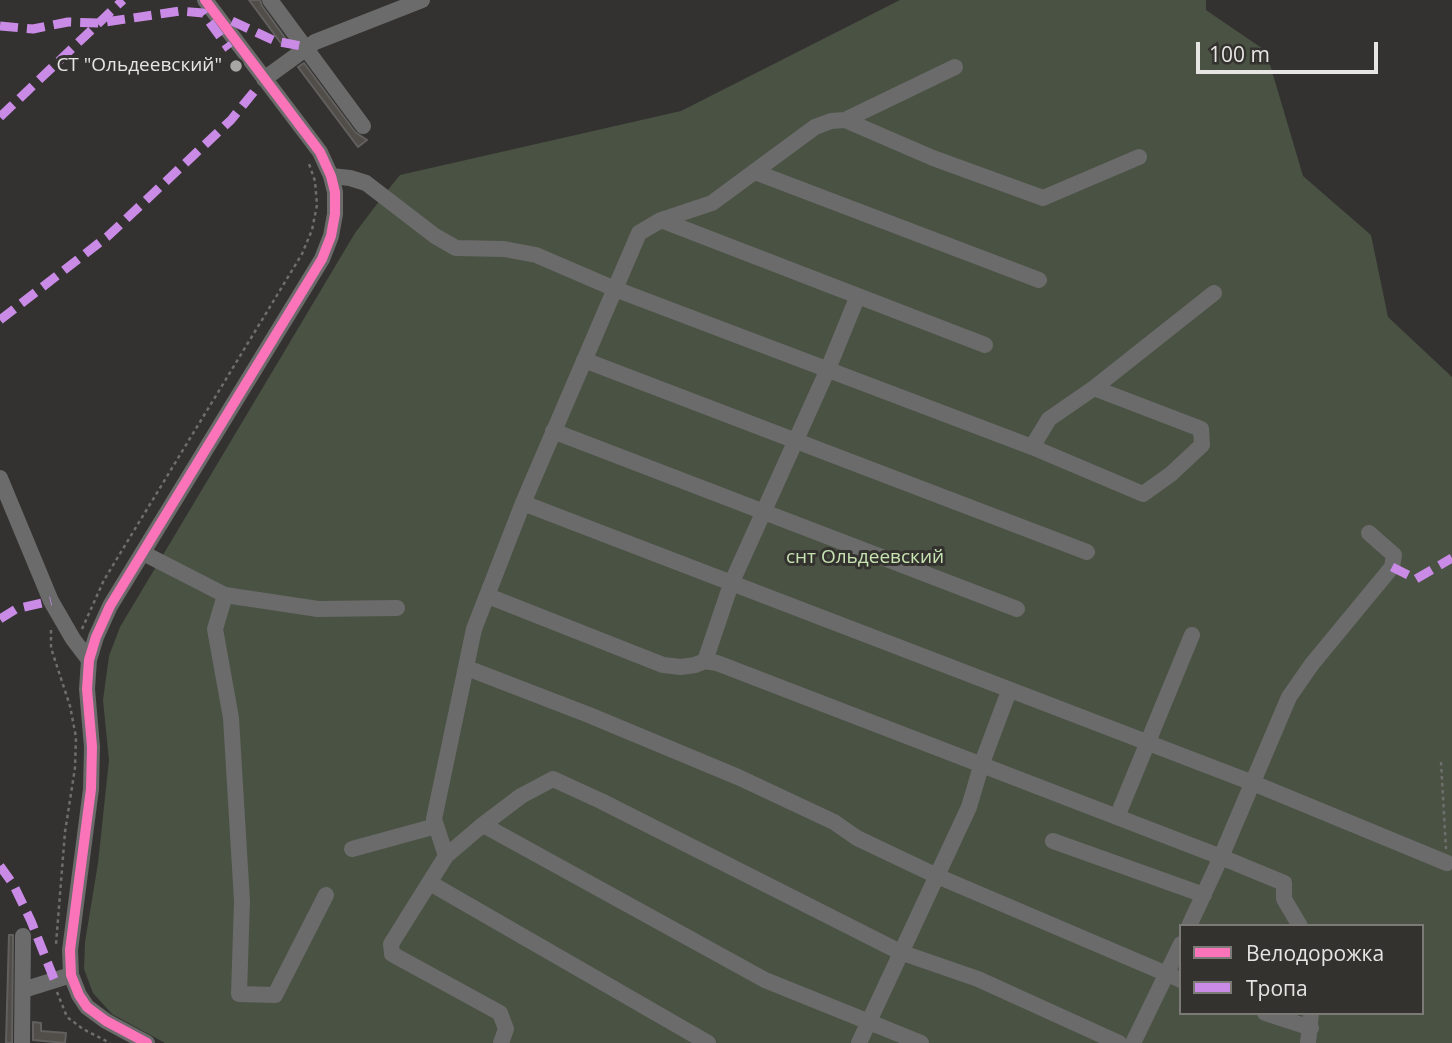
<!DOCTYPE html>
<html>
<head>
<meta charset="utf-8">
<style>
	body { margin:0 }
	#map { position:relative; width:1452px; height:1043px; overflow:hidden; background:#333230; font-family:"Open Sans",sans-serif }
	canvas { display:block }
	.legend { position:absolute; left:1179px; top:924px; width:245px; height:91px; box-sizing:border-box; background:#34322f; border:2px solid #7b7a77; margin:0; padding:9px 12px; list-style:none; font-size:21px; color:#e6e5e3 }
	.legend li { display:flex; align-items:center; gap:14px; height:35px }
	.legend b { width:35px; border:2px solid #7b7a77 }
	.scale { position:absolute; left:1196px; top:42px; width:182px; height:32px; box-sizing:border-box; border:4px solid #e6e5e3; border-top:0; padding-left:9px; font-size:21px; line-height:24px; white-space:nowrap; color:#e6e5e3; -webkit-text-stroke:5px #34322f; paint-order:stroke }
</style>
</head>
<body>
<div id="map">
<canvas width="1452" height="1043"></canvas>
<ul class="legend">
<li><b style="height:9px;background:#fb73b8"></b>Велодорожка</li>
<li><b style="height:9px;background:#ca8be6"></b>Тропа</li>
</ul>
<div class="scale">100 m</div>
</div>
<script>
const ctx = document.querySelector('canvas').getContext('2d');
ctx.lineJoin = 'round';
function fillPath(path, color) {
  ctx.fillStyle = color;
  ctx.fill(path, 'evenodd');
}
function shape(rows) {
  const path = new Path2D();
  for (const r of rows) {
    path.moveTo(r[0], r[1]);
    for (let i = 2; i < r.length; i += 2) path.lineTo(r[i], r[i + 1]);
  }
  return path;
}
function trace(path, color, width, dash) {
  ctx.strokeStyle = color;
  ctx.lineWidth = width;
  ctx.lineCap = dash ? 'butt' : 'round';
  ctx.setLineDash(dash || []);
  ctx.stroke(path);
}
function label(font, color, halo, rows, align = 'center') {
  ctx.font = font + ' "Open Sans",sans-serif';
  ctx.lineWidth = 6;
  ctx.setLineDash([]);
  ctx.textBaseline = 'middle';
  ctx.strokeStyle = halo;
  ctx.fillStyle = color;
  for (const [text, x, y, turn = 0] of rows) {
    ctx.save();
    ctx.translate(x, y);
    ctx.rotate((+turn || 0) * Math.PI / 180);
    ctx.textAlign = isNaN(turn) ? turn : align;
    if (halo) ctx.strokeText(text, 0, 0);
    ctx.fillText(text, 0, 0);
    ctx.restore();
  }
}
fillPath(shape([
	[900,0,1206,0,1206,10,1266,51,1303,176,1371,235,1388,317,1452,377,1452,1043,165,1043,112,1014,93,993,84,969,85,942,98,863,109,760,103,700,109,656,120,627,355,233,383,196,400,175,681,111],
	[1181,926,1422,926,1422,1013,1181,1013]
]), '#495243');
const building = shape([
	[249,0,260,0,262,6,288,42,283,46,249,0],
	[304,63,355,132,367,140,358,147,298,67,304,63],
	[9,935,13,935,12,1043,6,1043,9,935],
	[33,1022,41,1023,41,1031,66,1033,65,1043,33,1040,33,1022]
]);
fillPath(building, '#514d48');
trace(building, '#61605f', 2);
trace(shape([
	[82,629,104,580,302,254,312,230,317,205,315,181,308,161],
	[51,630,51,648,70,706,76,737,75,768,65,832,56,944],
	[1441,762,1446,849],
	[57,992,67,1017,83,1029,110,1043]
]), '#6e6e6d', 2.5, [3.5, 3.5]);
trace(shape([
	[270,0,363,126],
	[264,79,315,42,422,0],
	[845,120,955,67],
	[755,172,1039,280],
	[331,176,350,178,366,183,435,236,456,248,504,249,536,255,615,289,1032,447,1143,494,1171,474,1202,445,1201,429,1094,388,1049,419,1032,447],
	[661,220,985,345],
	[584,360,1087,552],
	[1094,388,1214,293],
	[553,431,1017,609],
	[0,478,51,601,73,639,89,660],
	[523,503,1253,783,1447,863],
	[143,553,225,595,318,609,397,608],
	[225,595,215,629,231,718,242,901,239,994,275,995,326,895],
	[488,596,663,665,681,667,695,665,705,661,717,663,1221,857,1284,883,1284,899,1300,926],
	[705,661,731,584,828,369,857,298],
	[467,668,589,715,738,777,834,822,857,838,937,876,1181,980],
	[1117,817,1192,635],
	[480,827,521,796,553,779,601,801,900,952,978,979,1119,1043],
	[1053,841,1204,895],
	[352,849,436,826],
	[446,856,480,827,487,827,765,980,921,1043],
	[430,883,708,1043],
	[1189,926,1221,857,1289,697,1312,664,1392,567,1394,555,1369,533],
	[23,990,71,975],
	[1265,1013,1311,1028],
	[22,1043,23,936],
	[147,1043,106,1021,87,1007,79,995,71,975,70,950,91,789,92,747,87,689,89,660,96,637,110,606,322,259,331,236,335,214,335,192,331,176,320,152,205,0],
	[501,1043,506,1029,500,1013,392,954,391,944,446,856,434,819,474,629,523,503,639,233,661,220,712,203,815,127,831,121,845,120,933,158,1043,198,1139,157],
	[859,1043,969,807,982,763,1009,691],
	[1133,1043,1181,944],
	[1308,1043,1311,1013]
]), '#6b6b6b', 16);
trace(shape([
	[232,21,275,41,306,47],
	[0,26,33,29,68,22,99,23,180,11,203,13,229,49],
	[0,117,123,0],
	[0,320,108,236,231,120,257,88],
	[1392,567,1416,579,1452,558],
	[0,619,16,609,51,601],
	[0,866,13,884,31,921,54,979]
]), '#ca8be6', 9, [18, 9]);
trace(shape([
	[147,1043,106,1021,87,1007,79,995,71,975,70,950,91,789,92,747,87,689,89,660,96,637,110,606,322,259,331,236,335,214,335,192,331,176,320,152,205,0]
]), '#fb73b8', 10);
for (const [x, y, r, color] of [
	[236,66,7,"#a7a6a4"]
]) {
  const dot = new Path2D();
  dot.arc(x, y, r, 0, 2 * Math.PI);
  ctx.fillStyle = color;
  ctx.fill(dot);
  trace(dot, '#34322f', 2.5);
}
label('19px', '#e6e5e3', '#34322f', [
	["СТ \"Ольдеевский\"",222,66]
], 'right');
label('19px', '#c6e3b1', '#34322f', [
	["снт Ольдеевский",865,558]
]);
</script>
</body>
</html>
